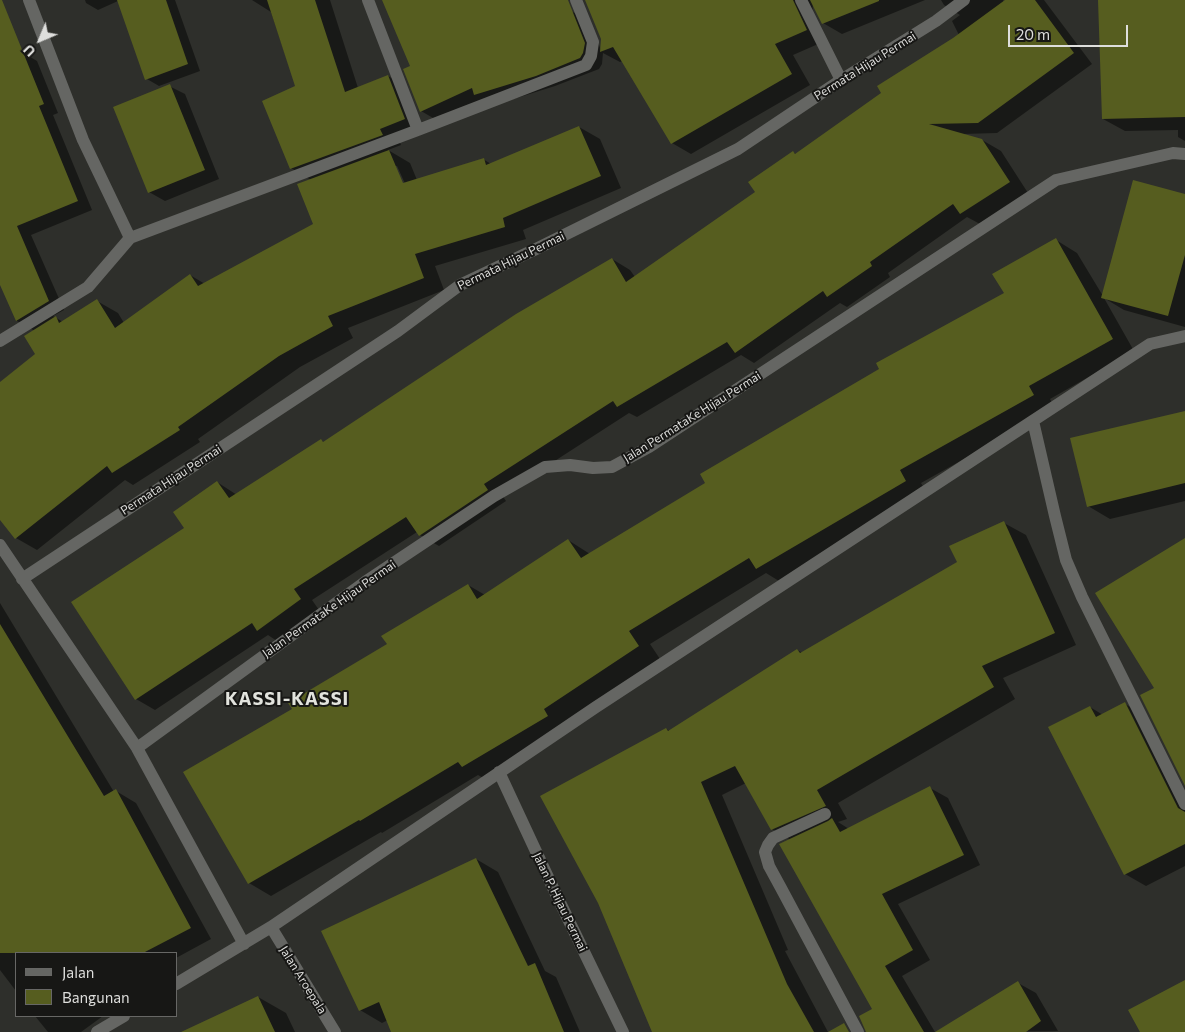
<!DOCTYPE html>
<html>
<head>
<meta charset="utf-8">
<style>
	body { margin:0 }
	#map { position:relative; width:1185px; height:1032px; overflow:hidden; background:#2e2f2b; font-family:Commissioner,sans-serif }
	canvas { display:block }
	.legend { position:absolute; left:15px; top:952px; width:162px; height:65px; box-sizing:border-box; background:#171715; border:1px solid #676765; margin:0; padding:6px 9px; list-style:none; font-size:15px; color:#dededc }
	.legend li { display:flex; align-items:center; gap:10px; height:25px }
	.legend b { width:25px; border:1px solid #676765 }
	.north { position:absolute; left:15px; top:15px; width:50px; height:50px; -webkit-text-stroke:4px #171715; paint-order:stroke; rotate:225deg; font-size:14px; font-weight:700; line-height:20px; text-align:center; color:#dededc }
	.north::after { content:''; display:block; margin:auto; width:18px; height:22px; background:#dededc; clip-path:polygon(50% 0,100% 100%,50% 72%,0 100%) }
	.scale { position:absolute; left:1008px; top:25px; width:120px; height:22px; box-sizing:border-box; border:2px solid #dededc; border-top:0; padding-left:6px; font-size:15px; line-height:18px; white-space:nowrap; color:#dededc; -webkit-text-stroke:4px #171715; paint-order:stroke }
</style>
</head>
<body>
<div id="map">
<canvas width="1185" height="1032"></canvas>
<ul class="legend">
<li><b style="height:6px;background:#656663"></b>Jalan</li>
<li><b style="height:14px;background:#565d1f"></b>Bangunan</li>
</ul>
<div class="north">U</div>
<div class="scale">20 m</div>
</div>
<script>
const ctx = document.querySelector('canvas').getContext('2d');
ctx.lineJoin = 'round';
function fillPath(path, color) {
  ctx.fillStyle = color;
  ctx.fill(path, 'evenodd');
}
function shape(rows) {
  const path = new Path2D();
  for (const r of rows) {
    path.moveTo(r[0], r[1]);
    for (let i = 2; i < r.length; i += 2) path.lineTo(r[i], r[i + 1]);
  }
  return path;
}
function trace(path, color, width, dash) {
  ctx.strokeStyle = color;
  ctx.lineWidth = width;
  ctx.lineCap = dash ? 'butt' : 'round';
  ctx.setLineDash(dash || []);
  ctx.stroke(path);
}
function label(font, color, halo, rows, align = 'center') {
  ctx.font = font + ' Commissioner,sans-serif';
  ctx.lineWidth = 4;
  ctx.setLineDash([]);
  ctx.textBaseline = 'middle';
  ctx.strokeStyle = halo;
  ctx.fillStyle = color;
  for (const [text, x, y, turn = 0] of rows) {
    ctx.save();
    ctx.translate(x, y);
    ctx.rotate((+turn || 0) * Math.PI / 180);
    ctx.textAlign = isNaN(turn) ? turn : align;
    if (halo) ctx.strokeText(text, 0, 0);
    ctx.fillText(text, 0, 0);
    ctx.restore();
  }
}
fillPath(shape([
	[85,0,175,0,200,71,159,86,147,79,118,1,98,10,86,3],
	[252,0,330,0,358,88,388,76,407,87,423,129,399,140,401,145,388,150,410,163,417,180,483,159,491,164,579,127,600,139,621,188,523,230,526,239,435,266,444,290,348,328,353,338,300,367,198,439,200,442,133,485,125,480,37,550,16,538,0,518,0,384,37,354,35,331,17,321,0,282,0,60,22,52,37,61,58,113,53,115,92,210,31,235,64,310,53,316,63,322,97,301,118,313,124,323,190,275,205,284,315,224,311,180,291,168,296,87,271,12],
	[395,166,397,166,407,188,404,189],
	[384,0,533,0,571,11,590,22,601,50,602,39,587,0,925,0,842,34,823,23,813,3,812,15,825,41,793,55,810,85,691,154,672,143,623,61,620,62,603,53,602,64,599,69,555,86,440,122,421,111,412,67],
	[941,0,1003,0,1004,2,1007,0,1044,0,1092,64,997,133,962,134,982,140,1001,151,1028,193,980,224,967,217,888,273,890,277,847,307,840,303,754,363,741,355,637,417,629,413,502,495,506,501,439,546,420,535,417,532,312,600,319,610,277,641,268,635,155,710,136,699,186,528,217,482,237,495,321,441,324,442,612,259,630,270,635,277,757,193,793,152,797,155,883,94,959,35,952,21,960,15,944,5],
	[1099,0,1185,0,1185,141,1178,137,1178,130,1125,131,1103,119],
	[169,86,185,94,219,179,165,201,149,192],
	[1185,196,1185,327,1124,310,1104,298,1134,351,1050,399,1055,408,921,483,927,493,779,581,766,573,650,644,660,659,485,779,478,775,382,833,381,832,271,896,249,883,184,772,294,709,388,645,468,585,485,595,568,540,590,554,707,484,1005,294,1056,240,1077,253,1103,296],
	[1185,412,1185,501,1110,519,1088,506],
	[1004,523,1026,535,1076,645,1003,678,1015,699,838,803,847,819,838,822,849,829,930,788,948,798,980,865,898,904,930,960,902,976,935,1032,878,1032,873,1009,791,840,772,829,746,783,722,795,788,950,785,951,828,1032,667,1032,666,729,670,731,797,650,803,653,958,562],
	[0,603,114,792,116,791,136,803,211,939,176,958,176,953,16,953,16,991,0,970],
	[1125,704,1146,716,1185,793,1185,866,1146,886,1125,874,1090,707,1103,715],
	[476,859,498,872,545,971,556,977,580,1032,392,1032,388,1020,382,1023,360,1010],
	[1018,983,1036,993,1058,1031,938,1032],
	[258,997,286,1013,295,1032,184,1032],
	[35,1016,103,1016,81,1032,48,1032]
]), '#0007');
fillPath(shape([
	[0,0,2,0,44,104,39,106,78,201,17,226,49,301,16,321,0,285],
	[117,0,166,0,188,64,145,80],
	[267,0,315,0,345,92,388,75,405,119,380,129,383,135,290,169,262,101,295,86],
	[382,0,568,0,585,43,583,53,580,58,536,76,474,95,472,88,420,112,403,69,410,66],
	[585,0,793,0,807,30,775,44,792,74,671,144,613,47,600,52,601,39],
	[810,0,879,0,879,1,822,24],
	[1005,0,1035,0,1074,53,978,123,929,124,982,139,1010,182,960,214,953,204,870,262,872,266,827,297,823,291,735,353,727,342,617,407,613,401,484,484,488,490,419,536,406,517,294,589,301,599,257,631,252,623,135,700,71,602,184,528,173,512,217,481,229,498,321,439,323,442,516,314,612,258,626,282,755,192,748,182,793,151,795,154,881,93,877,86,953,38],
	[1098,0,1185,0,1185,117,1102,119],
	[170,84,205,170,148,193,113,107],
	[579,126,601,176,503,218,505,227,415,254,424,278,328,316,333,326,279,356,178,427,180,430,112,473,107,466,15,539,0,520,0,382,35,354,24,336,56,316,59,323,97,299,115,328,190,274,198,286,313,224,297,184,389,150,403,183,484,158,486,165],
	[1133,180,1185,194,1185,255,1168,316,1101,298],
	[1056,238,1113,339,1029,386,1034,395,900,470,906,481,756,569,749,558,629,631,639,646,544,709,548,716,462,767,458,762,360,821,359,820,248,884,183,772,292,709,288,703,387,644,381,636,468,584,477,599,568,539,581,558,705,483,700,474,879,369,876,363,1004,293,992,274],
	[1185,411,1185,483,1087,507,1070,438],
	[1004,521,1055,633,982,666,994,687,817,790,826,806,771,830,735,766,701,782,787,984,814,1032,652,1032,598,903,540,796,666,728,668,731,797,649,800,653,957,562,949,546],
	[1185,538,1185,786,1140,695,1154,688,1095,593],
	[0,624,104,796,116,789,191,928,143,953,0,953],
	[1125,702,1178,808,1185,812,1185,844,1124,875,1048,727,1090,706,1096,717],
	[930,786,964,855,882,894,913,950,885,966,924,1032,866,1032,859,1016,872,1009,779,844,828,821,832,818,840,832],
	[476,858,528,966,535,963,564,1032,391,1032,379,1002,359,1011,321,931],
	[1185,980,1185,1032,1140,1032,1128,1010],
	[1018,981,1041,1021,1026,1032,935,1032],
	[258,996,275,1032,181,1032],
	[844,1023,849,1032,828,1032]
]), '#565d1f');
trace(shape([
	[29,0,83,140,130,238],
	[368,0,418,130],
	[801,0,841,80],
	[0,341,88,287,130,238,418,130,586,65,591,56,593,42,576,0],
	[1033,421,1055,516,1066,560,1082,597,1185,804],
	[0,545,137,748,244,944],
	[22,579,398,331,460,285,536,249,738,149,841,80,936,21,964,0],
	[137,748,365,582,494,496,545,467,570,465,593,468,612,467,649,447,1056,180,1173,153,1185,154],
	[499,772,554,890,623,1032],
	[825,814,773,838,768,845,765,852,769,866,781,888,858,1032],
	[271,927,335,1032],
	[176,984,271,927,596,707,1150,344,1185,336],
	[97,1032,124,1016]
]), '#656663', 12);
label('12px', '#dededc', '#171715', [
	["Permata Hijau Permai",865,66,-32],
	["Permata Hijau Permai",511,261,-26],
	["Jalan PermataKe Hijau Permai",692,417,-32],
	["Permata Hijau Permai",171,480,-33],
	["Jalan PermataKe Hijau Permai",329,609,-35],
	["Jalan P. Hijau Permai",560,902,64],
	["Jalan Aroepala",303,980,58]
]);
ctx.letterSpacing = '1px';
label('bold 18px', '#e2e3dd', '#171715', [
	["KASSI-KASSI",287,699]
]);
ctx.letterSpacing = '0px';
</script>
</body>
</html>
